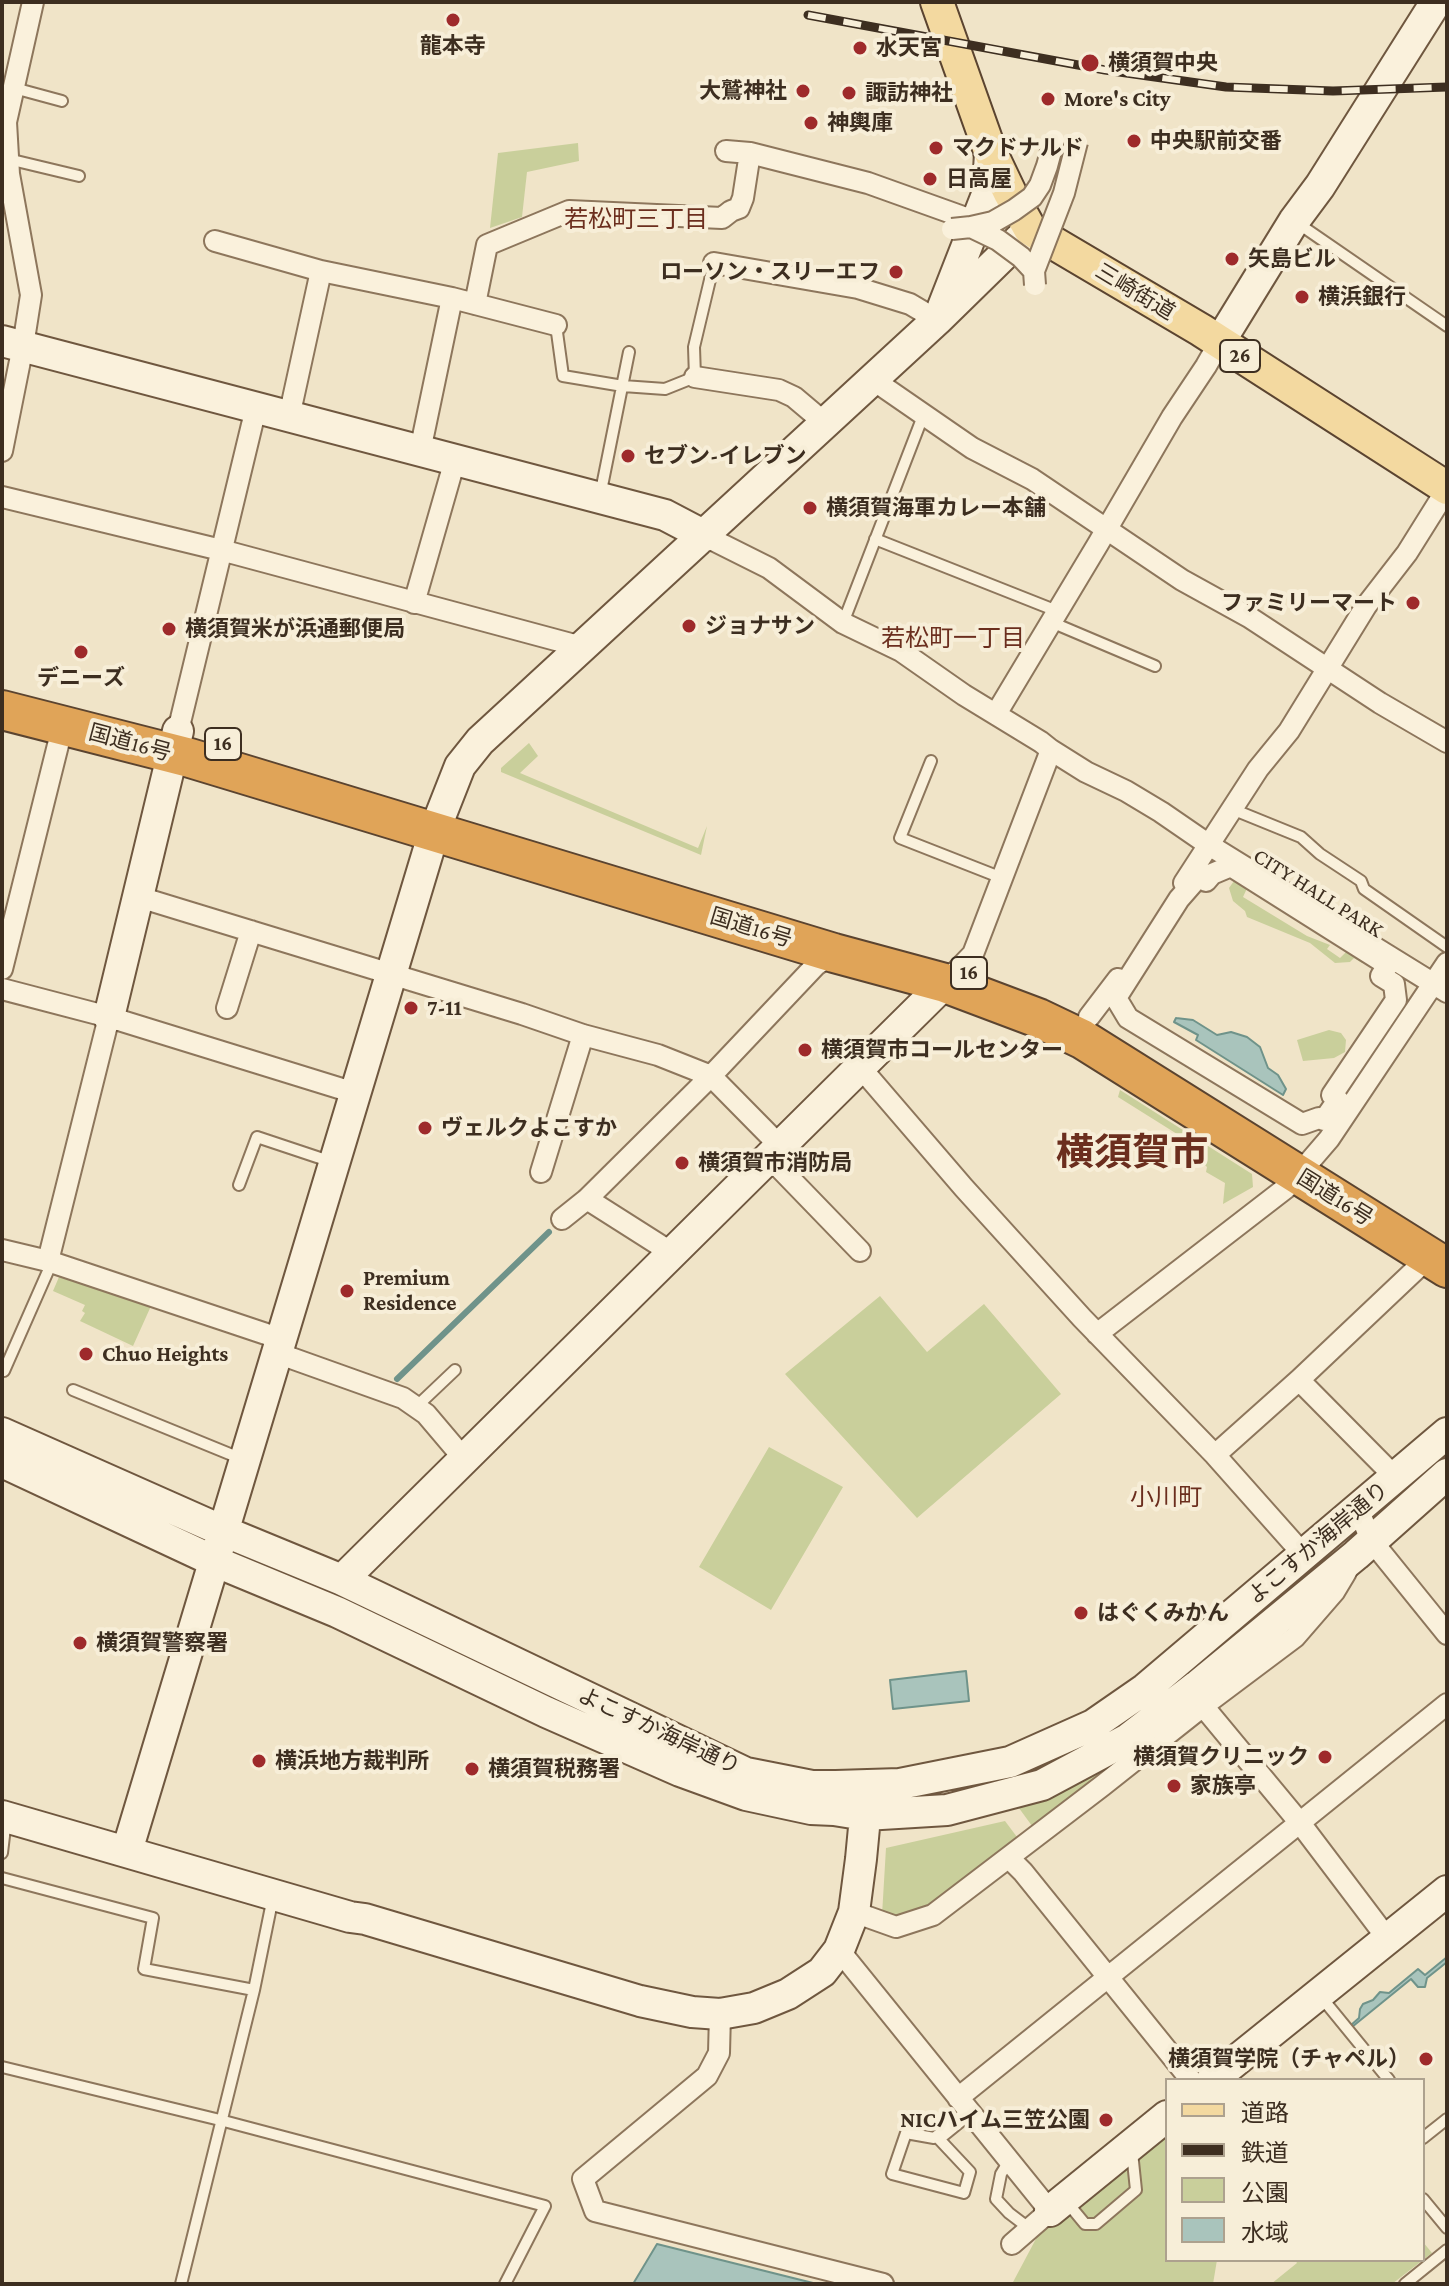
<!DOCTYPE html>
<html>
<head>
<meta charset="utf-8">
<style>
	body { margin:0 }
	#map { position:relative; width:1449px; height:2286px; overflow:hidden; background:#f0e4c8; font-family:"Crimson Pro","Noto Sans JP",serif }
	canvas { display:block }
	.frame { position:absolute; inset:0; border:4px solid #3d2e20; pointer-events:none }
	.legend { position:absolute; left:1165px; top:2078px; width:260px; height:184px; box-sizing:border-box; background:#f7eed8; border:2px solid #ada18e; margin:0; padding:10px 14px; list-style:none; font-size:24px; color:#3d2e20 }
	.legend li { display:flex; align-items:center; gap:16px; height:40px }
	.legend b { width:40px; border:2px solid #ada18e }
</style>
</head>
<body>
<div id="map">
<canvas width="1449" height="2286"></canvas>
<div class="frame"></div>
<ul class="legend">
<li><b style="height:10px;background:#f3d9a0"></b>道路</li>
<li><b style="height:10px;background:#3d2e20"></b>鉄道</li>
<li><b style="height:22px;background:#c9cf9b"></b>公園</li>
<li><b style="height:22px;background:#a9c4bc"></b>水域</li>
</ul>
</div>
<script>
const ctx = document.querySelector('canvas').getContext('2d');
ctx.lineJoin = 'round';
function fillPath(path, color) {
  ctx.fillStyle = color;
  ctx.fill(path, 'evenodd');
}
function shape(rows) {
  const path = new Path2D();
  for (const r of rows) {
    path.moveTo(r[0], r[1]);
    for (let i = 2; i < r.length; i += 2) path.lineTo(r[i], r[i + 1]);
  }
  return path;
}
function trace(path, color, width, dash) {
  ctx.strokeStyle = color;
  ctx.lineWidth = width;
  ctx.lineCap = dash ? 'butt' : 'round';
  ctx.setLineDash(dash || []);
  ctx.stroke(path);
}
function label(font, color, halo, rows, align = 'center') {
  ctx.font = font + ' "Crimson Pro","Noto Sans JP",serif';
  ctx.lineWidth = 8;
  ctx.setLineDash([]);
  ctx.textBaseline = 'middle';
  ctx.strokeStyle = halo;
  ctx.fillStyle = color;
  for (const [text, x, y, turn = 0] of rows) {
    ctx.save();
    ctx.translate(x, y);
    ctx.rotate((+turn || 0) * Math.PI / 180);
    ctx.textAlign = isNaN(turn) ? turn : align;
    if (halo) ctx.strokeText(text, 0, 0);
    ctx.fillText(text, 0, 0);
    ctx.restore();
  }
}
fillPath(shape([
	[578,143,579,161,527,172,522,217,490,228,498,153],
	[529,743,538,756,520,773,698,848,707,826,701,855,501,772,501,768],
	[1239,874,1249,884,1243,897,1307,936,1330,945,1327,949,1340,958,1346,952,1338,946,1358,948,1367,957,1362,963,1354,958,1350,962,1335,963,1310,943,1247,917,1245,911,1233,901,1229,888],
	[1329,1030,1341,1033,1346,1040,1345,1052,1334,1058,1303,1061,1297,1040],
	[1120,1090,1252,1174,1253,1187,1223,1204,1225,1183,1206,1172,1207,1167,1183,1145,1185,1139,1118,1097],
	[59,1277,151,1306,133,1346,80,1321,85,1313,82,1311,85,1305,53,1291],
	[880,1296,927,1352,984,1304,1061,1394,917,1518,785,1374],
	[769,1447,843,1487,771,1610,699,1567],
	[1118,1765,1035,1830,1016,1804,1051,1792],
	[1005,1821,1020,1841,927,1913,903,1919,882,1915,886,1848],
	[1167,2132,1167,2260,1217,2260,1213,2284,1012,2284,1038,2235],
	[1423,2242,1432,2253,1392,2284,1271,2284,1297,2263,1295,2260,1423,2260]
]), '#c9cf9b');
const water = shape([
	[1176,1018,1193,1020,1217,1035,1231,1032,1247,1037,1260,1047,1268,1068,1278,1075,1286,1089,1283,1095,1196,1040,1198,1035,1174,1022,1176,1018],
	[966,1671,969,1701,893,1709,890,1680,966,1671],
	[1447,1957,1447,1962,1427,1978,1425,1987,1418,1987,1411,1979,1352,2027,1351,2025,1359,2018,1360,2009,1363,2004,1373,2000,1380,1992,1389,1993,1418,1969,1425,1975,1447,1957],
	[657,2244,817,2284,633,2284,657,2244]
]);
fillPath(water, '#a9c4bc');
trace(water, '#6f938a', 2);
trace(shape([
	[397,1379,549,1232]
]), '#6f938a', 6);
const lane = shape([
	[14,88,62,101],
	[8,159,79,176],
	[1296,222,1447,326],
	[556,325,563,376,623,386,665,389,695,377,694,347,714,263],
	[600,496,629,352],
	[875,539,1057,611],
	[1051,622,1155,666],
	[843,623,923,416],
	[931,761,900,838,1002,878],
	[1232,809,1301,837,1320,854,1361,881,1364,889,1447,947],
	[239,1185,257,1137,332,1162],
	[4,1371,52,1262],
	[73,1390,242,1459],
	[416,1407,455,1370],
	[2,1853,6,1819],
	[2,1878,153,1918,144,1969,254,1990],
	[1322,1998,1389,2080],
	[2,2067,220,2120,545,2206,505,2284],
	[968,2110,934,2138,906,2133,892,2174,964,2193,970,2172,939,2139,971,2113],
	[1423,2138,1447,2119],
	[1009,2161,1001,2174,996,2199,1009,2213,1030,2229],
	[1423,2199,1447,2228],
	[1066,2201,1085,2224,1096,2224,1136,2190,1132,2152],
	[181,2284,254,1990,273,1897],
	[1405,2284,1447,2250]
]);
const street = shape([
	[726,151,750,153,868,183,977,222],
	[215,241,321,271],
	[714,263,858,288,910,304,937,320],
	[475,304,487,245,569,211,722,218,731,211,739,208,743,198,750,153],
	[695,377,779,390,794,397,826,424],
	[872,379,972,448,1032,479,1182,580,1249,617,1380,703,1447,742],
	[289,417,321,271,452,298,556,325],
	[2,451,23,346,31,295,9,174,6,122,33,2],
	[420,451,452,298],
	[2,497,221,550,582,647],
	[705,536,769,568,843,623,901,651,964,695,1041,742,1051,750,1086,772,1126,791,1161,812,1209,845,1447,992],
	[414,603,455,460],
	[996,714,1098,544,1172,417,1206,366,1219,343],
	[178,731,256,408],
	[1231,866,1388,965,1381,976,1394,984,1396,1000,1332,1095,1338,1100,1324,1120,1319,1118,1302,1124,1128,1018,1116,998,1179,899,1200,875,1206,881,1212,874,1231,866],
	[1184,883,1258,769,1289,731,1366,606,1407,553,1447,489],
	[139,897,522,1014,583,1035,658,1055,711,1076,780,1146],
	[2,969,63,725],
	[945,983,973,954,1051,750],
	[2,989,109,1017,355,1093],
	[227,1008,251,931],
	[1089,1017,1118,979],
	[860,1067,964,1188,1082,1318,1215,1455,1303,1554],
	[769,1157,860,1251],
	[541,1172,583,1035],
	[587,1199,672,1253],
	[562,1219,587,1199,711,1076,816,965,834,953],
	[2,1250,48,1261,281,1339],
	[48,1261,109,1017],
	[1097,1334,1286,1188,1298,1175,1329,1139,1447,963],
	[277,1353,403,1398,426,1414,465,1460],
	[1299,1380,1396,1478],
	[1215,1455,1299,1380,1429,1257],
	[1358,1509,1371,1540,1447,1634],
	[1203,1706,1300,1823,1387,1938],
	[1009,1858,1023,1872,1191,2080],
	[854,1912,896,1927,933,1915,1102,1786,1203,1706,1295,1637,1334,1592,1346,1572],
	[839,1950,1050,2211,1012,2244],
	[720,2014,719,2053,707,2076,583,2179,595,2211,883,2284],
	[958,2098,1447,1704]
]);
const secondary = shape([
	[943,307,988,192,990,151],
	[2,341,665,515,705,536],
	[1219,343,1294,221,1320,186,1436,2],
	[109,1017,178,731],
	[2,1433,223,1531,342,1580,746,1773,812,1786,836,1786,900,1784,1010,1762,1093,1725,1145,1689,1447,1433],
	[2,1462,214,1561,337,1612,546,1712,680,1771,746,1795,811,1809,834,1810,865,1815,947,1810,1042,1785,1128,1739,1197,1686,1356,1555,1447,1474],
	[342,1580,945,983],
	[2,1816,350,1917,365,1919,640,2001,692,2012,720,2014,754,2008,788,1994,822,1972,839,1950,854,1912,861,1859,867,1796],
	[127,1851,434,832,460,766,480,741,937,320,1030,229],
	[1212,2080,1447,1891],
	[1050,2211,1167,2116]
]);
const primary = shape([
	[937,2,990,151,1010,193,1030,229,1201,330,1447,488]
]);
const highway = shape([
	[2,710,190,758,834,953,945,983,1038,1018,1082,1039,1447,1268]
]);
trace(lane, '#8d765c', 14);
trace(street, '#8d765c', 24);
trace(secondary, '#6f573f', 34);
trace(primary, '#5b4430', 36);
trace(highway, '#5b4430', 42);
trace(lane, '#faf1dc', 10);
trace(street, '#faf1dc', 20);
trace(secondary, '#faf1dc', 30);
trace(primary, '#f3d9a0', 32);
trace(highway, '#e0a458', 38);
const rail = shape([
	[808,15,1105,70,1226,87,1333,91,1447,87]
]);
trace(rail, '#3d2e20', 9);
trace(rail, '#f7eed8', 6, [18]);
const streetBridge = shape([
	[971,227,993,222,1014,210,1032,197,1040,185,1047,166,1054,140],
	[952,229,971,227,998,240,1021,257,1034,271],
	[1035,285,1034,271,1064,193,1077,142]
]);
trace(streetBridge, '#8d765c', 24, []);
trace(streetBridge, '#faf1dc', 20);
for (const [x, y, r, color] of [
	[453,20,8,"#9e2a2b"],
	[860,48,8,"#9e2a2b"],
	[1090,63,10,"#9e2a2b"],
	[803,91,8,"#9e2a2b"],
	[849,93,8,"#9e2a2b"],
	[1048,99,8,"#9e2a2b"],
	[811,123,8,"#9e2a2b"],
	[1134,141,8,"#9e2a2b"],
	[936,148,8,"#9e2a2b"],
	[930,179,8,"#9e2a2b"],
	[1232,259,8,"#9e2a2b"],
	[896,272,8,"#9e2a2b"],
	[1302,297,8,"#9e2a2b"],
	[628,456,8,"#9e2a2b"],
	[810,508,8,"#9e2a2b"],
	[1413,603,8,"#9e2a2b"],
	[689,626,8,"#9e2a2b"],
	[169,629,8,"#9e2a2b"],
	[81,652,8,"#9e2a2b"],
	[411,1008,8,"#9e2a2b"],
	[805,1050,8,"#9e2a2b"],
	[425,1128,8,"#9e2a2b"],
	[682,1163,8,"#9e2a2b"],
	[347,1291,8,"#9e2a2b"],
	[86,1354,8,"#9e2a2b"],
	[1081,1613,8,"#9e2a2b"],
	[80,1643,8,"#9e2a2b"],
	[1325,1757,8,"#9e2a2b"],
	[259,1761,8,"#9e2a2b"],
	[472,1769,8,"#9e2a2b"],
	[1174,1786,8,"#9e2a2b"],
	[1426,2059,8,"#9e2a2b"],
	[1106,2120,8,"#9e2a2b"]
]) {
  const dot = new Path2D();
  dot.arc(x, y, r, 0, 2 * Math.PI);
  ctx.fillStyle = color;
  ctx.fill(dot);
  trace(dot, '#f7eed8', 3);
}
for (const [x, y, w] of [
	[1240,356,40],
	[223,744,36],
	[969,973,36]
]) {
  const box = new Path2D();
  box.roundRect(x - w / 2, y - 16, w, 32, 6);
  ctx.fillStyle = '#f7eed8';
  ctx.fill(box);
  trace(box, '#3d2e20', 2);
}
label('bold 20px', '#3d2e20', null, [
	["26",1240,356],
	["16",223,744],
	["16",969,973]
]);
label('bold 22px', '#3d2e20', '#f7eed8', [
	["龍本寺",453,46,"center"],
	["水天宮",876,48],
	["横須賀中央",1108,63],
	["大鷲神社",787,91,"right"],
	["諏訪神社",865,93],
	["More's City",1064,99],
	["神輿庫",827,123],
	["中央駅前交番",1150,141],
	["マクドナルド",952,148],
	["日高屋",946,179],
	["矢島ビル",1248,259],
	["ローソン・スリーエフ",880,272,"right"],
	["横浜銀行",1318,297],
	["セブン-イレブン",644,456],
	["横須賀海軍カレー本舗",826,508],
	["ファミリーマート",1397,603,"right"],
	["ジョナサン",705,626],
	["横須賀米が浜通郵便局",185,629],
	["デニーズ",81,678,"center"],
	["7-11",427,1008],
	["横須賀市コールセンター",821,1050],
	["ヴェルクよこすか",441,1128],
	["横須賀市消防局",698,1163],
	["Premium",363,1278],
	["Residence",363,1303],
	["Chuo Heights",102,1354],
	["はぐくみかん",1097,1613],
	["横須賀警察署",96,1643],
	["横須賀クリニック",1309,1757,"right"],
	["横浜地方裁判所",275,1761],
	["横須賀税務署",488,1769],
	["家族亭",1190,1786],
	["横須賀学院（チャペル）",1410,2059,"right"],
	["NICハイム三笠公園",1090,2120,"right"]
], 'left');
label('22px', '#3d2e20', '#f7eed8', [
	["三崎街道",1135,292,31],
	["国道16号",130,743,15],
	["CITY HALL PARK",1318,893,32],
	["国道16号",751,928,17],
	["国道16号",1335,1198,32],
	["よこすか海岸通り",1318,1543,-40],
	["よこすか海岸通り",659,1731,25]
]);
label('24px', '#6b2e1e', '#f7eed8', [
	["若松町三丁目",636,220],
	["若松町一丁目",953,639],
	["小川町",1166,1498]
]);
label('bold 38px', '#6b2e1e', '#f7eed8', [
	["横須賀市",1132,1153]
]);
</script>
</body>
</html>
